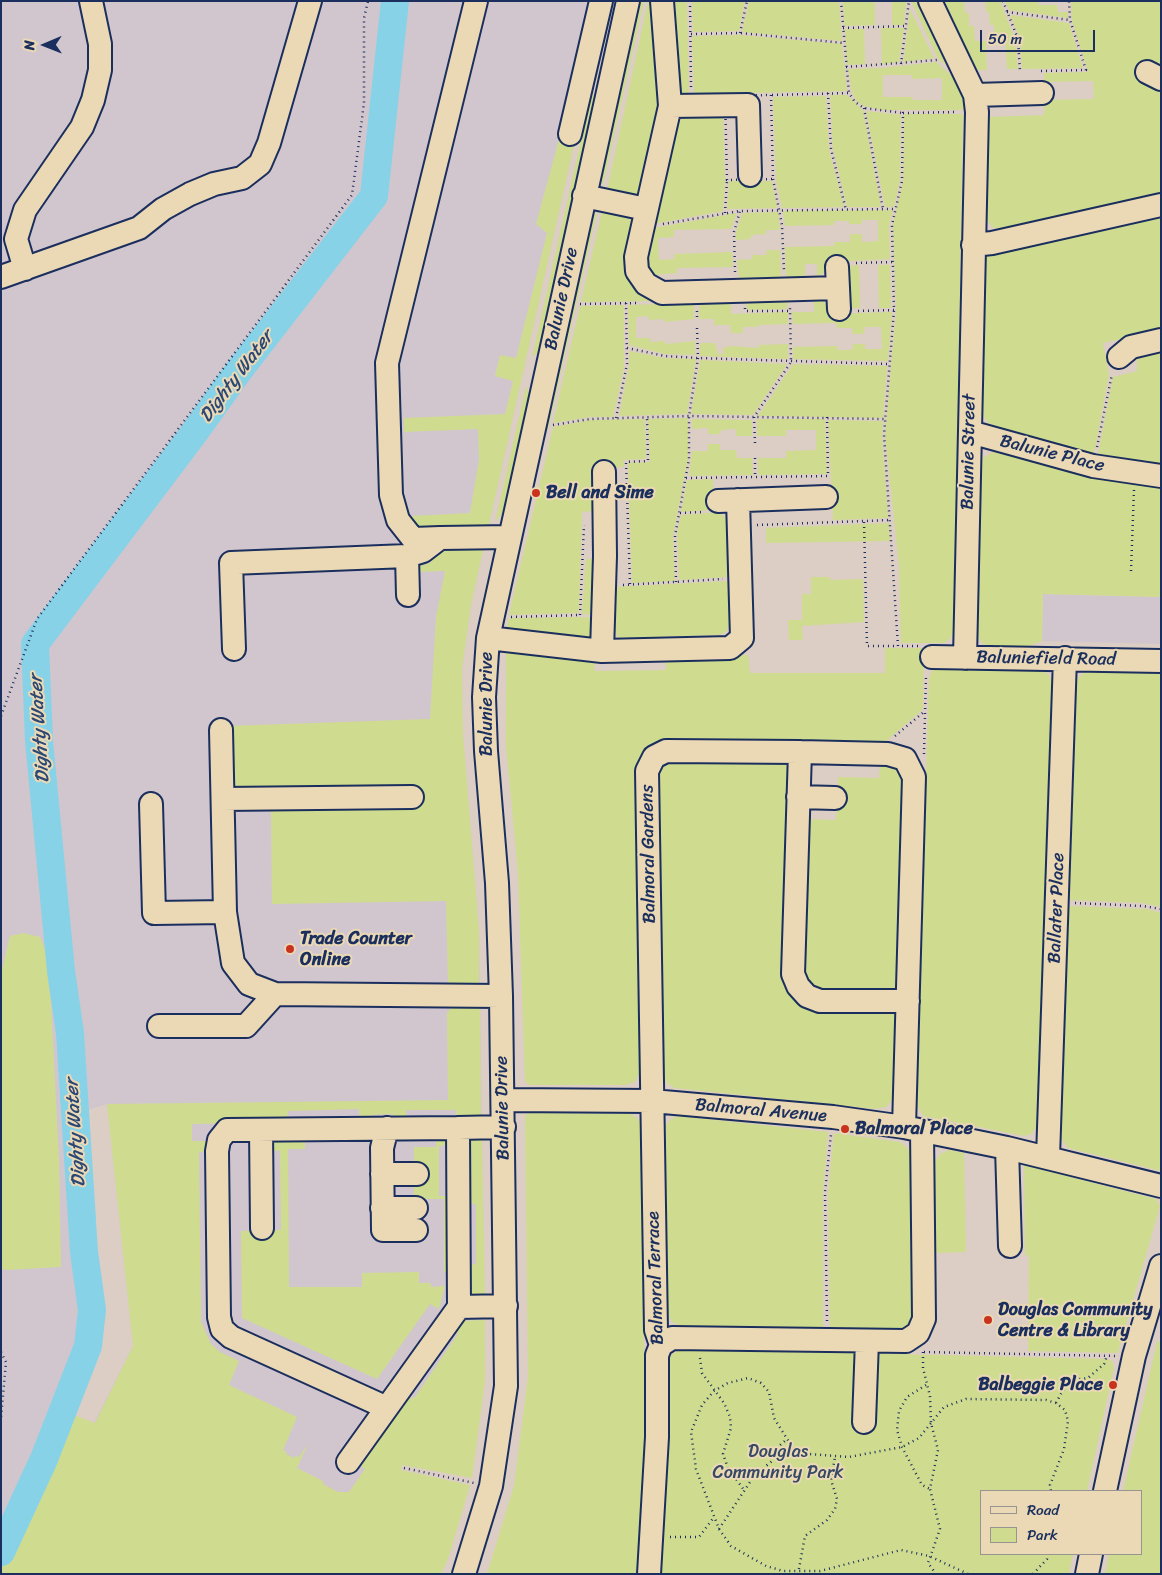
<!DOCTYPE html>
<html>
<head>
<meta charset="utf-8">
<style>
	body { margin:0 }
	#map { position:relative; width:1162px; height:1575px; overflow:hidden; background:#dccec4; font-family:Sriracha,sans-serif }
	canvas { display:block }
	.frame { position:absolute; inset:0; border:2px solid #1b2f5e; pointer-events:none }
	.legend { position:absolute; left:980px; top:1490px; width:162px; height:65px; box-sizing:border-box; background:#ebd8b5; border:1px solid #989492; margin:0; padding:6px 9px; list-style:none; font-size:15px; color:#1b2f5e }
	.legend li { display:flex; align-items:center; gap:10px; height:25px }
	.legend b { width:25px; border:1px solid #989492 }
	.north { position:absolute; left:20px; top:20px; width:50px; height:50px; -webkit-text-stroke:4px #ebd8b5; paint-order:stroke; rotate:269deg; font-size:14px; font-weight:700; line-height:20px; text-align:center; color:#1b2f5e }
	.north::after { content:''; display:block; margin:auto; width:18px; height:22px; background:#1b2f5e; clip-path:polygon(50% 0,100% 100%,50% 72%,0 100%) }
	.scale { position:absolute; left:980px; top:30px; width:115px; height:22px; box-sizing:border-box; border:2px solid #1b2f5e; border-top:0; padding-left:6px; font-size:15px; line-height:18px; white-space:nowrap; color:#1b2f5e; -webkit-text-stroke:4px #ebd8b5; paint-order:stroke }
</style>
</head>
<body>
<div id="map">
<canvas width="1162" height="1575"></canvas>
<div class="frame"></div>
<ul class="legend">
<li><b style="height:6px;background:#ebd8b5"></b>Road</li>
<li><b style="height:14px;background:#cfdc8f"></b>Park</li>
</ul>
<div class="north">N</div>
<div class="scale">50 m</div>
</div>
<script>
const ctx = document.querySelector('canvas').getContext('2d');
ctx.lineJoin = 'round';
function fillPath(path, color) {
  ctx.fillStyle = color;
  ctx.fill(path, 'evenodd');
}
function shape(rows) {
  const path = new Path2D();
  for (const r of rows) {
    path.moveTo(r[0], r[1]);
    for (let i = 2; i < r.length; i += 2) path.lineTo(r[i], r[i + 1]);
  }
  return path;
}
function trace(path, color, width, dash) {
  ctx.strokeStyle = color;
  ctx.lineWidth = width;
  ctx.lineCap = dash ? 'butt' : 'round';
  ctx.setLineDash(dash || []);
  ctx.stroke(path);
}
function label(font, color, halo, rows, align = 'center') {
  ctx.font = font + ' Sriracha,sans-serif';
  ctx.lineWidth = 4;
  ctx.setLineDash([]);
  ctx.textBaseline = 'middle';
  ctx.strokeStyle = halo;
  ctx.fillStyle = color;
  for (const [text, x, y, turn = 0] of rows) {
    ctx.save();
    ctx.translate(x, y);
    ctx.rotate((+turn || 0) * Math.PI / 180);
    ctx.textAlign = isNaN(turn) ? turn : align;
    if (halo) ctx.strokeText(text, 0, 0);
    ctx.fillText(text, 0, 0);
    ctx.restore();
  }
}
fillPath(shape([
	[1,1,591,1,576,136,471,605,462,669,463,734,479,931,485,1320,470,1320,346,1534,94,1423,133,1346,107,1104,75,1114,84,1252,92,1310,88,1346,44,1459,1,1552],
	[1043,594,1161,597,1161,644,1042,641]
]), '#d1c6ce');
fillPath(shape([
	[636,1,644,1,603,185,598,173],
	[648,1,655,1,664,102,645,183,637,194,625,197,607,190],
	[669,1,687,1,689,99,681,97,677,90],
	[692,1,745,1,739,31,693,32],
	[749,1,839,1,842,41,742,32],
	[843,1,875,1,875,25,844,26],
	[892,1,906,1,904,25,892,25],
	[911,1,923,1,955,72,938,59],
	[944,1,964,1,965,13,969,13,969,26,974,26,975,41,986,41,987,70,976,70],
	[985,1,1000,1,1015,39,1018,69,1007,69,1005,40,994,40,994,25,990,25,989,12,986,12],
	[1005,1,1038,2,1039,5,1057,5,1058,12,1068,12,1068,18,1009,10],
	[1071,1,1161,1,1161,194,999,229,992,227,984,216,987,117,1044,115,1045,100,1094,99,1093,81,1044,82,1044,73,1088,72,1072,21],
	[910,9,934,58,903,62],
	[1010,15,1069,23,1083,68,1022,69,1020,39],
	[881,28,904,28,899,62,882,64],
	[845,29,864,29,865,64,847,65],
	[740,35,842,44,847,91,694,94,692,36],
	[936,62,952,76,963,99,963,110,883,110,864,106,856,101,852,92,848,69,882,68],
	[883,75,912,75,912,79,942,78,942,100,913,100,912,97,883,97],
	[591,95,597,96,542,349,532,357],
	[830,95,847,95,863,110,881,207,847,207,833,149],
	[826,96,829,149,844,207,782,208,776,181,773,97],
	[866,111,901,115,900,181,894,207,885,207],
	[904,114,963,114,954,630,950,639,944,643,901,643,899,565,885,435,896,310,893,224,903,182],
	[723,116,725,184,723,211,654,224,678,121,683,117],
	[561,132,576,136,489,525,425,529,417,527,411,516,470,513,479,460,478,429,404,432,404,418,505,414,513,381,495,376,500,355,516,358,547,233,536,224],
	[729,181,772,181,777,208,727,209],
	[893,210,889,225,890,259,827,262,825,272,817,277,817,264,805,264,805,277,786,278,785,247,834,246,834,242,850,242,850,234,862,234,862,242,878,241,878,220,862,220,862,224,849,224,849,221,834,221,834,225,785,226,783,211],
	[602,211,623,213,631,221,661,301,581,302],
	[597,212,548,430,541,429,591,218],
	[778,212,780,230,766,230,766,234,751,235,751,239,736,240,736,232,742,213],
	[737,213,731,229,674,230,674,237,658,238,659,260,674,259,674,254,732,252,733,267,677,268,677,273,655,275,650,269,647,257,654,228],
	[1161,218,1161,330,1103,343,1109,375,1094,454,1022,436,988,423,981,412,984,257],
	[767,250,780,250,781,277,739,278,737,260,752,259,752,255,766,255],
	[859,265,860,308,849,308,848,266],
	[878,265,890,265,891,308,879,308],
	[787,297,787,309,747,310,746,298],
	[814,300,823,301,827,306,827,314,892,312,888,361,793,359,793,347,837,346,838,350,852,350,853,344,865,344,865,349,882,349,881,327,865,327,864,334,852,334,852,328,837,328,836,323,793,324,792,312,814,312],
	[731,302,731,314,788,312,788,324,758,325,758,327,743,327,743,333,731,333,730,325,714,325,714,319,699,319,699,303],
	[694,303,694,319,665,322,664,319,649,320,649,316,636,317,636,338,650,338,650,342,665,341,665,344,695,341,695,355,665,354,629,345,628,305],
	[624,305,624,368,613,417,590,417,553,423,580,306],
	[700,343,715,343,718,354,723,354,723,348,731,346,758,348,759,345,788,344,788,359,700,356],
	[1161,350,1161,464,1098,454,1113,377,1137,371,1137,356],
	[629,351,664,358,696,359,687,414,619,416,629,365],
	[700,360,787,364,753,415,691,414],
	[793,364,887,366,883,418,758,416],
	[526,386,531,397,506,508,495,522],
	[688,418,688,459,673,536,675,581,632,583,628,463,650,462,648,419],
	[645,419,646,459,624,460,624,467,591,468,593,511,582,512,579,613,509,615,553,427,590,420],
	[692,419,752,420,752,436,736,436,736,429,721,430,720,434,708,434,708,428,692,429],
	[757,419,825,419,827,474,758,475,758,458,786,458,786,451,816,450,816,430,786,430,786,436,757,436],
	[828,420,883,421,882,435,888,518,833,520],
	[708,444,720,444,720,450,736,450,737,458,752,458,753,475,689,476,692,451,708,451],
	[993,452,1100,479,1161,488,1161,597,1043,594,1042,641,1026,647,988,646,981,642,977,635,980,467,984,457],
	[713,479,714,510,681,512,687,480],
	[719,512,727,519,729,577,679,580,677,532,681,515],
	[889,523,890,541,766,543,766,528],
	[469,544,483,551,471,605,462,669,463,734,479,931,479,985,456,988,448,983,446,901,272,904,271,808,242,791,233,783,227,726,430,719,436,617,445,571,414,572,415,567,430,563,441,550],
	[586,559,597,559,595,615,582,614],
	[811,577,830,577,830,580,863,579,864,622,802,626,803,640,789,640,788,620,802,620,802,594,811,594],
	[729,581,730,624,726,632,719,635,618,638,614,627,615,587],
	[581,617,595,618,592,637,586,641,510,630,507,626,509,618],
	[516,648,594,658,595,671,666,670,666,656,748,655,750,673,885,673,885,648,924,648,923,709,885,742,667,738,650,744,639,759,635,781,640,1072,635,1082,626,1085,529,1085,525,1081,518,873,506,745,506,652],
	[933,668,1041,670,1049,675,1052,683,1037,1127,1031,1134,1024,1136,923,1116,916,1103,929,678],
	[1088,671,1161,672,1161,907,1143,903,1068,900,1076,682,1080,676],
	[662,761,785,763,790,769,789,992,896,1013,892,1100,886,1107,876,1109,674,1088,667,1083,664,1076,659,765],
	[880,765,890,765,898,770,902,778,895,995,819,995,801,977,802,819,836,820,838,777,879,778],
	[1069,906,1147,909,1161,913,1161,1171,1068,1148,1060,1137],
	[23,933,40,937,45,949,51,1003,59,1160,61,1267,5,1270,1,1268,1,974,10,936],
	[453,1005,475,1005,480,1007,481,1118,456,1121,456,1110,406,1110,406,1122,391,1114,372,1115,360,1121,359,1109,288,1111,287,1122,192,1124,192,1141,210,1141,210,1151,199,1152,201,1322,211,1344,220,1352,239,1361,229,1385,297,1417,283,1450,287,1452,286,1454,294,1458,295,1456,299,1457,308,1444,297,1468,323,1481,323,1484,338,1492,349,1492,365,1469,362,1467,362,1454,398,1402,415,1397,458,1334,452,1329,460,1321,485,1320,485,1381,472,1478,402,1465,401,1470,470,1485,448,1559,441,1574,1,1574,1,1552,44,1459,63,1411,95,1423,133,1346,107,1104,448,1100,447,1013],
	[531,1113,630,1114,637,1118,641,1124,645,1439,638,1574,487,1574,514,1486,528,1377,525,1115],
	[678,1116,828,1132,823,1192,823,1328,681,1326,672,1322,668,1314,665,1126,671,1119],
	[834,1133,900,1142,910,1150,913,1318,909,1325,901,1329,830,1328,828,1192],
	[469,1134,482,1134,485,1299,469,1299,466,1265,476,1264,476,1204,465,1204],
	[436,1135,445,1137,450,1145,439,1146,439,1196,448,1196,449,1272,444,1272,444,1199,414,1199,414,1147,436,1147],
	[305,1136,305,1149,288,1149,289,1287,362,1287,362,1273,419,1272,419,1283,431,1283,431,1287,445,1286,439,1309,430,1304,377,1379,242,1318,241,1231,281,1230,280,1151,265,1150,274,1137],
	[949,1150,964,1153,966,1252,935,1253,933,1165,940,1154],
	[1024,1165,1156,1199,1160,1206,1118,1353,1028,1351,1029,1256,1025,1255],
	[1161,1340,1161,1574,1105,1574,1109,1554,1141,1554,1141,1491,1123,1491,1157,1342],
	[682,1349,1107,1359,1112,1361,1114,1368,1087,1491,981,1491,981,1554,1073,1554,1069,1574,659,1574,668,1359,673,1353]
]), '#cfdc8f');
trace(shape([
	[1,1552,44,1459,88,1346,92,1310,84,1252,70,1033,61,971,39,741,35,644,194,433,237,373,374,196,395,1]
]), '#87d2e7', 28);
const minor = shape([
	[662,1,670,106,636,257,637,271,646,284,662,293,838,288],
	[930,1,975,95,977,112,965,658],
	[1147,72,1161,79],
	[975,95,1042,93],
	[670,106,748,105,750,175],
	[570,134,601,1],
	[584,196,646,209],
	[973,245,992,243,1161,205],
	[837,267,839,309],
	[25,269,16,239,25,210,82,127,93,100,100,70,100,44,91,1],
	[1,277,139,228,163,209,190,194,214,184,242,178,260,164,269,143,310,1],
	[1119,357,1131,347,1161,340],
	[970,432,1093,466,1161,476],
	[718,501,826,497],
	[440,538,413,539,398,520,391,495,387,363,476,1],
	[407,556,408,595],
	[488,638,602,651,730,648,742,638,738,500],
	[234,649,231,563,407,556,423,551,440,538,509,537],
	[602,651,605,556,604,472],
	[932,657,1161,661],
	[221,730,225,912,233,963,249,984,275,994,501,996],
	[800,752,793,974,798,986,807,996,820,1001,908,1001],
	[798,797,835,798],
	[223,799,412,797],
	[151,804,154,913,225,912],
	[159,1026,246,1026,275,994],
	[504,1100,652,1101,833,1117,904,1127,1007,1148,1161,1186],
	[387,1128,382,1148,383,1230,416,1230],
	[458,1128,504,1127],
	[261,1130,262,1228],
	[1007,1148,1010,1246],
	[1048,1157,1065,658],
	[382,1174,417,1174],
	[382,1208,416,1208],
	[661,1345,672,1338,906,1341,918,1333,924,1319,922,1131],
	[385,1407,231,1337,222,1329,219,1317,217,1151,219,1140,227,1130,458,1128,459,1307],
	[864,1422,867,1341],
	[348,1462,459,1307,506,1306],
	[1105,1491,1134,1356,1161,1266],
	[464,1574,491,1486,506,1386,501,996,497,883,486,751,484,697,488,638,628,1],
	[649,1574,657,1437,657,1355,661,1345,656,1330,647,771,654,757,666,751,800,752,888,754,905,759,914,777,904,1127],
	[1087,1574,1091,1554]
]);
trace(minor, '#1b2f5e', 26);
trace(shape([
	[690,1,691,87],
	[841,1,849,93],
	[1003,1,1018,39,1020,72],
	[1007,12,1070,20],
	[843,28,906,26],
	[740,33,747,1],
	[691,34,740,33,844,43],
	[901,64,909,1],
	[846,67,937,60],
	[1041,71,1086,70,1070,20,1069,1],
	[828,93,831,149,846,210],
	[771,95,773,179,727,180,725,96,771,95],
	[772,95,849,93,855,102,864,108,903,113],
	[864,108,883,209],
	[773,179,782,225,784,271],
	[725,213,727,180],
	[663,224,740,211,895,209],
	[856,263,893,262],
	[735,272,734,232,740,211],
	[580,304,640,303],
	[745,308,745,311,790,311],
	[697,311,697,319],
	[858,311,894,310],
	[627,348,665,356,698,358,889,364],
	[827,417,828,476],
	[616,418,627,364,626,303],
	[553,425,590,419,689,416,885,419],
	[755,443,754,417,791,362,790,308],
	[1097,447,1112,374],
	[755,458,755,477],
	[686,478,828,476],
	[680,513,703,512],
	[864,522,867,646,898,646],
	[757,525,891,520],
	[1131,571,1134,490],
	[676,582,675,536,689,459,689,416,698,358,697,328],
	[630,584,626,462,648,461,647,417],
	[623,585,723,579],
	[580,615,584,525],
	[511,617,580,615],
	[918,646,898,646,884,435,894,310,892,225,902,181,903,113,958,112],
	[1,716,37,619,352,195,364,103,364,18,368,1],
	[895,736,925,711],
	[924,754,926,675],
	[1075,903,1143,906,1161,909],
	[827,1321,825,1192,831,1134],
	[1,1352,6,1362,1,1418],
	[923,1352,923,1368,930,1396,931,1423,938,1450,930,1489,940,1529,928,1563,936,1574],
	[924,1352,1116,1356],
	[700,1358,702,1373,724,1403,730,1417,731,1428,723,1454,728,1468,744,1490],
	[926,1385,907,1397,899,1411,897,1430,902,1447,922,1485,930,1489],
	[1056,1403,1063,1390,1074,1380,1088,1378,1104,1364,1107,1356],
	[404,1468,474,1483],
	[719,1529,754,1476,772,1461,779,1446,786,1440],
	[670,1537,699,1537,714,1517],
	[798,1574,805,1536,827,1520,835,1509,837,1499,831,1480,835,1457],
	[968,1574,929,1556,901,1550,820,1571,783,1571,766,1566,731,1546,719,1529,696,1469,691,1432,702,1405,714,1391,728,1383,748,1378,761,1383,769,1392,774,1418,796,1453,849,1457,902,1447,919,1438,944,1407,966,1399,1046,1400,1056,1403,1065,1410,1068,1421,1064,1449,1050,1485,1051,1491],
	[1033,1574,1047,1559,1048,1554]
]), '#1b2f5e', 2.5, [1, 4]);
trace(minor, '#ebd8b5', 22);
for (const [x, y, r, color] of [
	[536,493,5,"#c8321e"],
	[290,949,5,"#c8321e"],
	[845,1129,5,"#c8321e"],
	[988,1320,5,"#c8321e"],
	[1113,1385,5,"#c8321e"]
]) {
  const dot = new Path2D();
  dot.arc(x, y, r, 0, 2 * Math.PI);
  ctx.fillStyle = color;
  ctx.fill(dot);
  trace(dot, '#ebd8b5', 2);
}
label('18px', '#1b2f5e', '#ebd8b5', [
	["Balunie Drive",562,299,-78],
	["Balunie Street",969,452,-89],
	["Balunie Place",1052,454,14],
	["Baluniefield Road",1046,659,1],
	["Balunie Drive",487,704,-90],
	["Balmoral Gardens",649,854,-91],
	["Ballater Place",1057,908,-88],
	["Balunie Drive",503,1108,-91],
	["Balmoral Avenue",761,1111,5],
	["Balmoral Terrace",656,1278,-92]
]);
label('bold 18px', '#1b2f5e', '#ebd8b5', [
	["Bell and Sime",546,493],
	["Trade Counter",300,939],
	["Online",300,960],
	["Balmoral Place",855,1129],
	["Douglas Community",998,1310],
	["Centre & Library",998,1331],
	["Balbeggie Place",1103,1385,"right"]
], 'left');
label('18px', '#364965', '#ebd8b5', [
	["Douglas",778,1452],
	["Community Park",778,1473]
]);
label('italic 19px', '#2b4773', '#ebd8b5', [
	["Dighty Water",237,377,-53],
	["Dighty Water",40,729,-94],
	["Dighty Water",76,1133,-94]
]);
</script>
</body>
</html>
